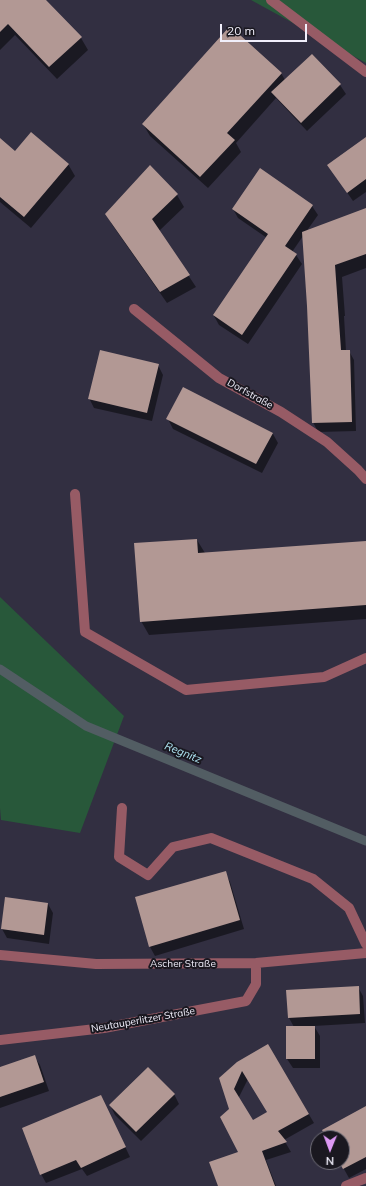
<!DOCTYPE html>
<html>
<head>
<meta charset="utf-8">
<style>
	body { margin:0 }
	#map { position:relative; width:366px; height:1186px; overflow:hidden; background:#322f41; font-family:Mulish,sans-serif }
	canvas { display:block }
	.north { position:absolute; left:310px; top:1130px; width:40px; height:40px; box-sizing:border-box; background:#1a1820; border:1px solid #706e78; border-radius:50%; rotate:181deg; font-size:11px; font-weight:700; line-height:16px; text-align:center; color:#f1effb }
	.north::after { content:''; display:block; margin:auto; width:14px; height:18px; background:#dd99f4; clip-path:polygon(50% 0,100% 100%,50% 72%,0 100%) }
	.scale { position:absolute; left:220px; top:24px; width:87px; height:18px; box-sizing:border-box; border:2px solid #f1effb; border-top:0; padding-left:5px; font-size:12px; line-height:14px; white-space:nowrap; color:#f1effb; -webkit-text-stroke:3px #1a1820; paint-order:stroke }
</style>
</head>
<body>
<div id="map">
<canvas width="366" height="1186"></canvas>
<div class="north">N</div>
<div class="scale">20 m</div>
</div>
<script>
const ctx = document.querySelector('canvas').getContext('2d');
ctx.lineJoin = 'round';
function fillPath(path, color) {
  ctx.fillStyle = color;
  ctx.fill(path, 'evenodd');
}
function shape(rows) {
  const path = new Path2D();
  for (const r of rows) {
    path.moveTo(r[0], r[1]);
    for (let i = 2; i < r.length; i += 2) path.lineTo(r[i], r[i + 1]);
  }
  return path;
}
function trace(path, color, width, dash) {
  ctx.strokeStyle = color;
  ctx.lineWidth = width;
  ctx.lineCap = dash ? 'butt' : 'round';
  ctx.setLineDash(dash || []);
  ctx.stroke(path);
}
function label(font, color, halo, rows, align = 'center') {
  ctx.font = font + ' Mulish,sans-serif';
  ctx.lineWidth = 4;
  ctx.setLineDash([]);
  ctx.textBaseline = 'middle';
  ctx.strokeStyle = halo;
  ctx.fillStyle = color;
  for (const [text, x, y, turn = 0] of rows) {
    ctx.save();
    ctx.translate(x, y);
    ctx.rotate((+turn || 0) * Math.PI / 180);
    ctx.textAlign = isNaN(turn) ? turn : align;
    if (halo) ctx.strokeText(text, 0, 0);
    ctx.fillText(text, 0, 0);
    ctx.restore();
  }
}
fillPath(shape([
	[251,0,366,0,366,63],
	[0,597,124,716,80,833,1,820,0,808]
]), '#28583a');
fillPath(shape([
	[0,0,45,0,81,38,88,50,57,79,15,35,0,50],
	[312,55,340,85,346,94,307,131,276,98,236,143,241,152,208,188,150,136,143,124,281,73,285,80],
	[366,138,366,192,353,201,328,165],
	[0,140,15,152,68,164,75,176,31,228,0,202],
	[150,167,177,195,184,207,159,231,196,287,167,303,113,226,106,214],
	[312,206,318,215,306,232,366,209,366,268,342,277,345,316,344,316,346,351,349,351,354,360,356,431,318,432,313,422,308,306,303,236,292,252,296,255,302,264,248,344,219,325,214,316,267,238,238,218,233,209],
	[158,365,163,375,152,421,94,408,89,398],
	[168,419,273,434,278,443,262,473,173,429],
	[197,540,205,553,366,542,366,619,149,635,141,621],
	[225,872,230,882,244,929,155,956,150,947],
	[5,898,48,904,53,913,49,944,7,938,2,929],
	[358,987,363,996,365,1023,314,1026,320,1036,320,1068,293,1068,287,1059,287,1027,294,1027,289,1018],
	[268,1045,314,1123,284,1140,291,1152,266,1160,276,1186,219,1186,240,1152,230,1109,220,1078],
	[248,1079,268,1112,252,1121,238,1099],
	[34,1056,40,1065,49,1091,0,1108,0,1068],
	[174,1094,179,1104,141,1141,115,1115,110,1105],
	[101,1096,130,1157,87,1176,82,1169,46,1183,41,1174],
	[366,1107,366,1169,349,1178,340,1162,342,1162,342,1138,327,1138]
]), '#0007');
trace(shape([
	[0,669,86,726,366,841]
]), '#525d63', 9);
fillPath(shape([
	[0,0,46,0,82,37,49,67,8,24,0,32],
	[230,26,282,73,227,133,235,140,200,177,142,124],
	[312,54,341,84,301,123,271,92],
	[31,132,69,164,24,217,0,197,0,138,15,151],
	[366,137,366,179,347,193,327,165],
	[150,165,178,194,152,219,190,275,160,292,105,214],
	[260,168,313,205,285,246,297,254,242,335,213,315,268,234,232,209],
	[366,208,366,254,335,265,341,350,350,350,352,422,312,423,307,306,302,232],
	[100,350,159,364,147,413,88,399],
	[183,387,273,433,256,464,166,419],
	[197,539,198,553,366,541,366,605,140,622,134,543],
	[226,871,240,920,149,947,135,897],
	[5,897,48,903,44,935,1,929],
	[359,986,360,1014,288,1018,286,990],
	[286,1026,315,1026,315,1059,286,1059],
	[268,1044,309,1114,278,1131,287,1142,262,1151,275,1186,218,1186,209,1162,238,1152,220,1117,229,1109,219,1078,237,1062],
	[242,1071,267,1112,253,1120,234,1089],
	[35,1055,44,1082,0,1097,0,1067],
	[148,1067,175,1094,136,1132,109,1105],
	[101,1095,126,1147,81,1168,76,1160,40,1175,22,1128],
	[366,1106,366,1157,343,1169,339,1162,342,1162,342,1138,326,1138,322,1130]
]), '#b29894');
trace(shape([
	[271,0,366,72],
	[134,309,219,378,281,412,327,442,358,470,366,479],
	[75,494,85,632,186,690,324,677,366,658],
	[122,808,119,857,148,875,173,847,211,838,313,879,349,908,366,944],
	[0,955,96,964,256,963,366,953],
	[0,1040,104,1028,246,1001,256,984,256,963],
	[346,1186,366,1178]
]), '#975b65', 10);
label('10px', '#f1effb', '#1a1820', [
	["Dorfstraße",250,394,29],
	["Ascher Straße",183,964],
	["Neutauperlitzer Straße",143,1020,-10]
]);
label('italic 11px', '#b0e7f5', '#1a1820', [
	["Regnitz",183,753,22]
]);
</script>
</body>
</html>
